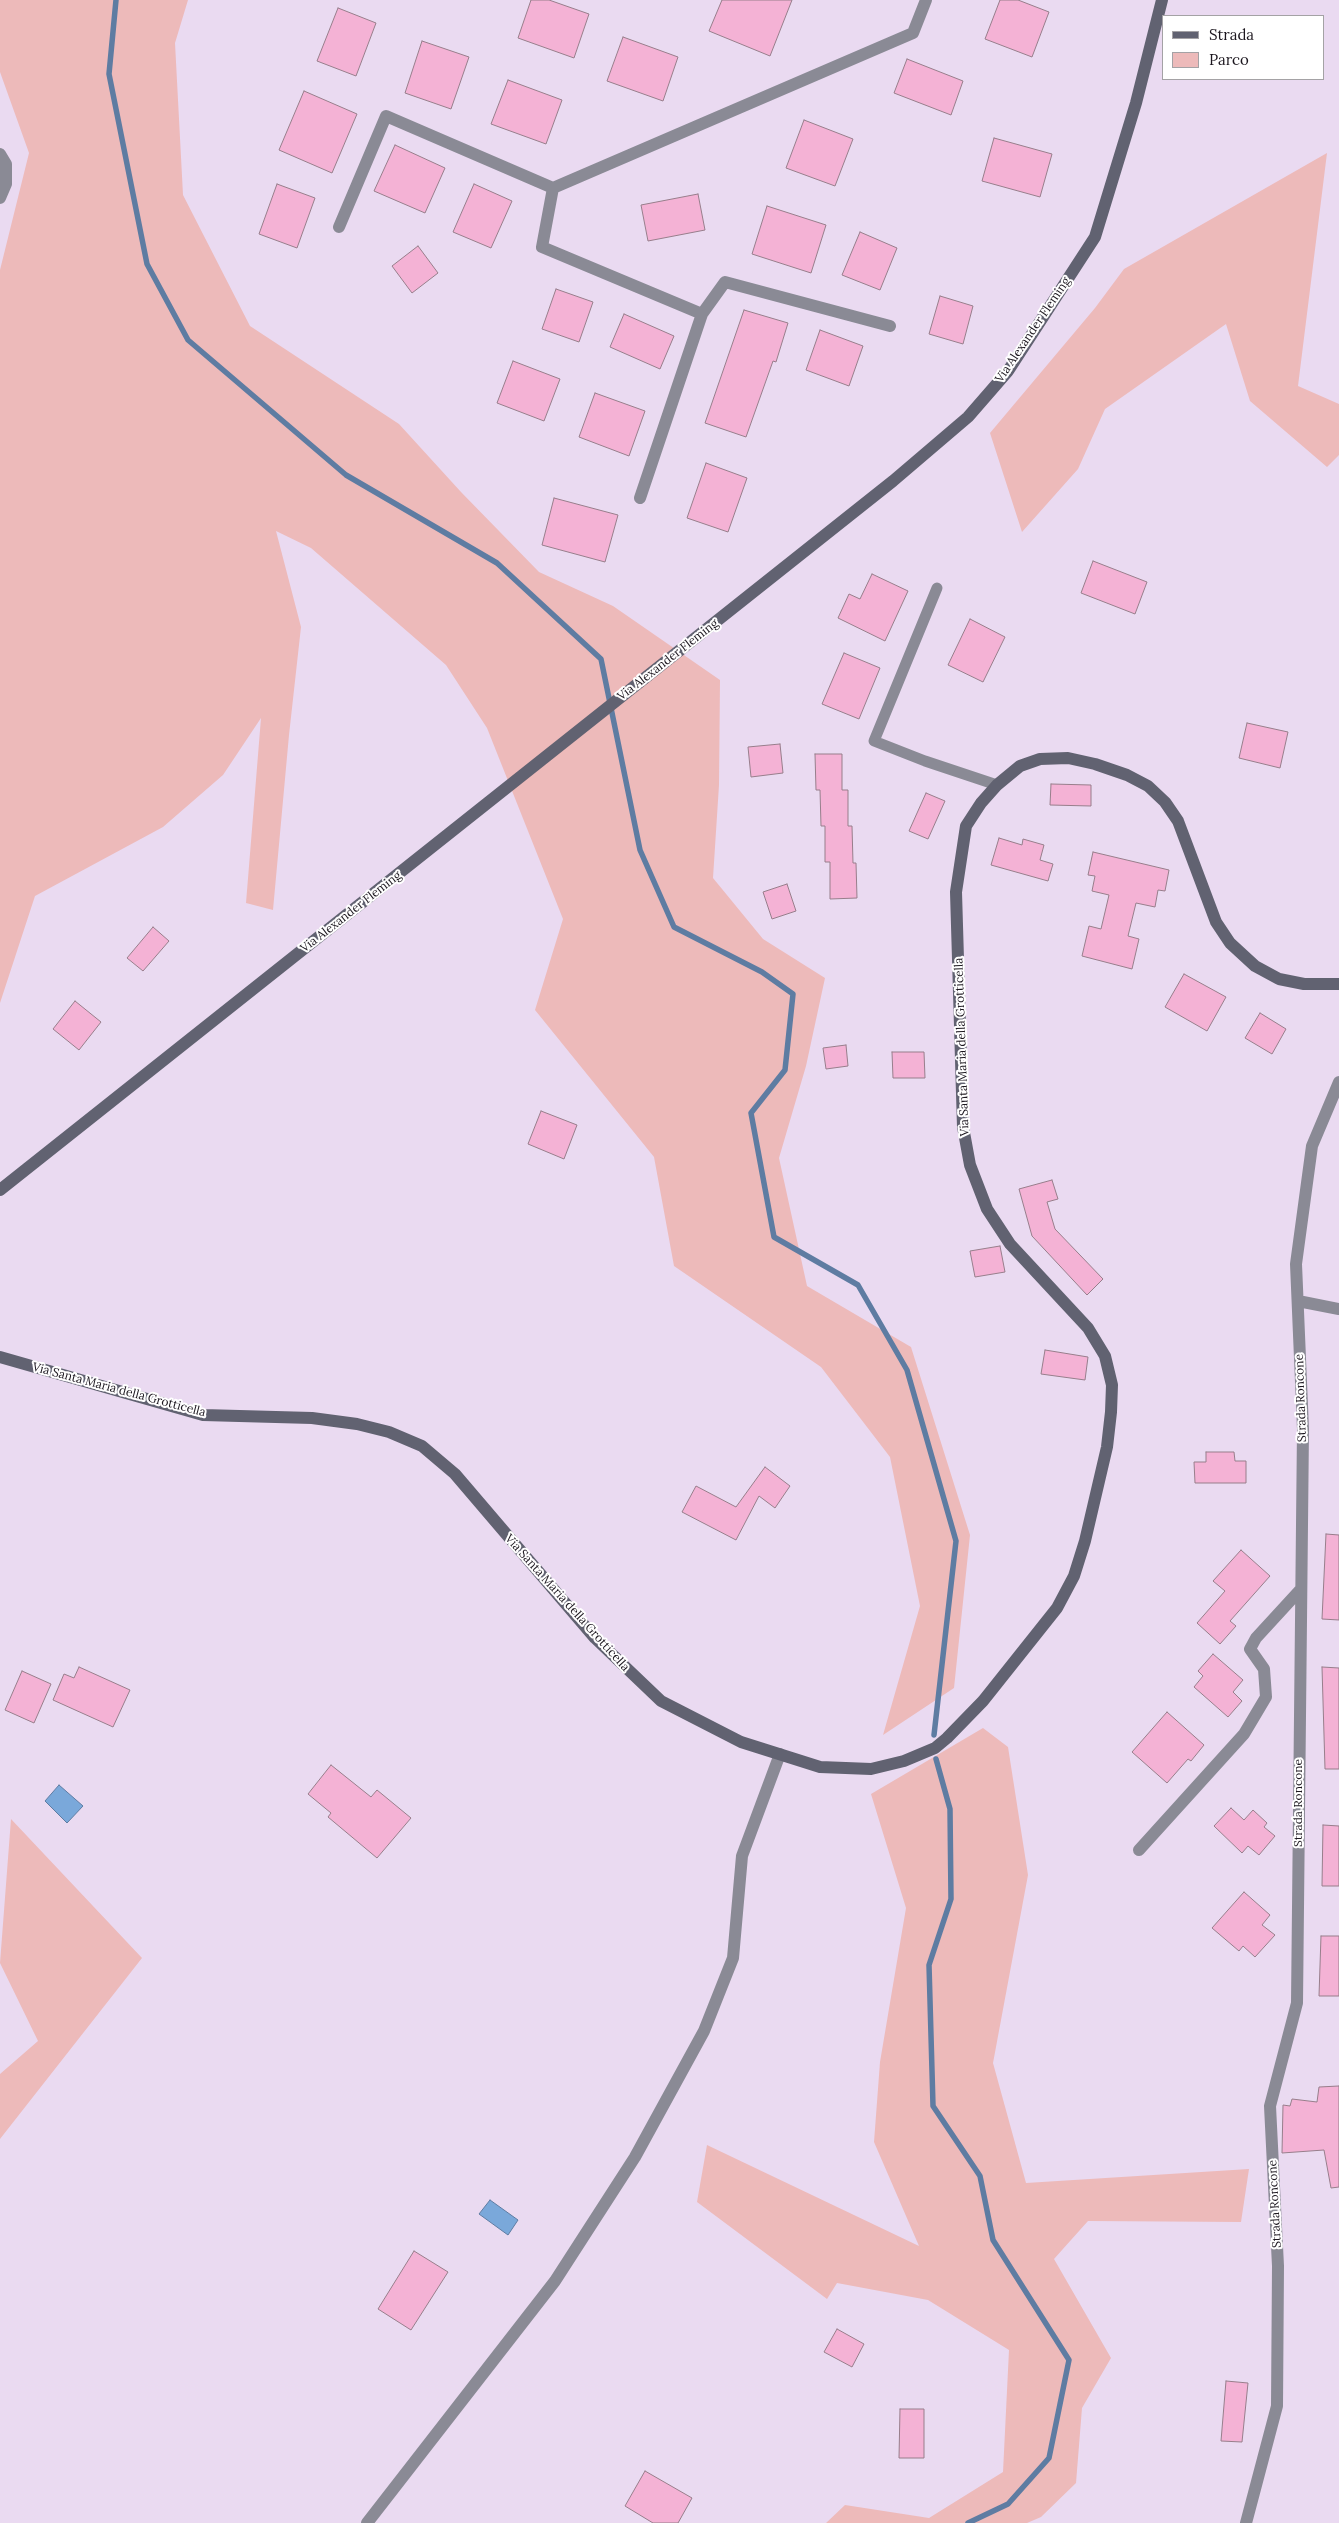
<!DOCTYPE html>
<html>
<head>
<meta charset="utf-8">
<style>
	body { margin:0 }
	#map { position:relative; width:1339px; height:2523px; overflow:hidden; background:#eadaf1; font-family:Lora,serif }
	canvas { display:block }
	.legend { position:absolute; left:1162px; top:15px; width:162px; height:65px; box-sizing:border-box; background:#fff; border:1px solid #a4a2a5; margin:0; padding:6px 9px; list-style:none; font-size:15px; color:#1b161e }
	.legend li { display:flex; align-items:center; gap:10px; height:25px }
	.legend b { width:25px; border:1px solid #a4a2a5 }
</style>
</head>
<body>
<div id="map">
<canvas width="1339" height="2523"></canvas>
<ul class="legend">
<li><b style="height:6px;background:#616271"></b>Strada</li>
<li><b style="height:14px;background:#edbaba"></b>Parco</li>
</ul>
</div>
<script>
const ctx = document.querySelector('canvas').getContext('2d');
ctx.lineJoin = 'round';
function fillPath(path, color) {
  ctx.fillStyle = color;
  ctx.fill(path, 'evenodd');
}
function shape(rows) {
  const path = new Path2D();
  for (const r of rows) {
    path.moveTo(r[0], r[1]);
    for (let i = 2; i < r.length; i += 2) path.lineTo(r[i], r[i + 1]);
  }
  return path;
}
function trace(path, color, width, dash) {
  ctx.strokeStyle = color;
  ctx.lineWidth = width;
  ctx.lineCap = dash ? 'butt' : 'round';
  ctx.setLineDash(dash || []);
  ctx.stroke(path);
}
function label(font, color, halo, rows, align = 'center') {
  ctx.font = font + ' Lora,serif';
  ctx.lineWidth = 4;
  ctx.setLineDash([]);
  ctx.textBaseline = 'middle';
  ctx.strokeStyle = halo;
  ctx.fillStyle = color;
  for (const [text, x, y, turn = 0] of rows) {
    ctx.save();
    ctx.translate(x, y);
    ctx.rotate((+turn || 0) * Math.PI / 180);
    ctx.textAlign = isNaN(turn) ? turn : align;
    if (halo) ctx.strokeText(text, 0, 0);
    ctx.fillText(text, 0, 0);
    ctx.restore();
  }
}
fillPath(shape([
	[0,0,188,0,175,43,183,195,250,326,399,424,461,492,539,572,613,606,720,680,719,785,713,878,763,939,825,978,806,1066,779,1158,807,1286,911,1347,970,1535,954,1688,883,1735,920,1606,890,1457,821,1367,674,1266,654,1157,535,1010,563,919,487,728,446,665,311,548,276,531,301,627,289,735,273,910,246,903,261,718,223,775,163,827,35,896,0,1003,0,270,29,153,0,72],
	[1327,153,1298,386,1339,404,1339,455,1327,467,1250,401,1226,324,1105,409,1078,469,1022,532,990,433,1095,308,1124,269],
	[983,1728,1008,1747,1028,1875,993,2063,1026,2183,1249,2169,1241,2222,1088,2221,1054,2259,1111,2358,1082,2408,1076,2483,1041,2517,1027,2523,826,2523,845,2505,929,2518,1003,2472,1009,2350,928,2300,837,2283,827,2299,697,2202,707,2145,919,2246,874,2142,880,2062,906,1908,871,1794],
	[11,1819,142,1958,0,2139,0,2074,38,2041,0,1963]
]), '#edbaba');
const water = shape([
	[59,1785,83,1806,67,1823,45,1801,59,1785],
	[490,2200,518,2220,508,2235,479,2214,490,2200]
]);
fillPath(water, '#7aa8da');
trace(water, '#5e7ca2', 1);
trace(shape([
	[116,0,109,74,147,264,188,340,346,475,497,563,601,659,640,850,674,927,762,972,793,994,785,1070,751,1113,774,1237,858,1285,907,1370,956,1541,934,1735],
	[936,1759,950,1809,951,1899,929,1965,933,2106,980,2176,993,2240,1069,2360,1049,2458,1008,2504,968,2523]
]), '#5e7ca2', 5.5);
const building = shape([
	[531,0,549,0,589,14,574,58,518,38,531,0],
	[722,0,792,0,770,56,709,31,722,0],
	[1000,0,1018,0,1049,12,1032,57,985,39,1000,0],
	[338,8,376,23,356,76,317,61,338,8],
	[623,37,678,57,663,101,607,81,623,37],
	[422,41,469,57,451,109,405,93,422,41],
	[907,59,963,81,951,115,894,93,907,59],
	[508,80,562,100,546,144,491,124,508,80],
	[304,91,357,114,332,173,279,150,304,91],
	[804,120,853,139,835,186,786,168,804,120],
	[994,138,1052,154,1040,197,982,181,994,138],
	[395,145,445,168,425,213,374,191,395,145],
	[277,184,315,198,297,248,259,234,277,184],
	[474,184,512,201,491,248,453,232,474,184],
	[698,194,705,230,648,241,641,205,698,194],
	[767,206,826,225,811,273,752,254,767,206],
	[860,232,897,248,880,290,842,275,860,232],
	[418,246,438,273,412,293,392,266,418,246],
	[556,289,593,302,579,342,542,329,556,289],
	[940,296,973,306,963,344,929,334,940,296],
	[744,310,788,323,776,362,773,361,746,437,705,423,744,310],
	[624,314,674,336,660,369,610,347,624,314],
	[820,330,863,346,849,386,806,370,820,330],
	[513,361,560,379,544,421,497,403,513,361],
	[595,393,645,411,629,456,579,437,595,393],
	[706,463,747,478,728,532,687,518,706,463],
	[554,498,618,515,605,562,542,545,554,498],
	[1093,561,1147,582,1135,614,1081,593,1093,561],
	[872,574,908,591,885,641,838,618,849,594,860,599,872,574],
	[970,619,1005,637,983,682,948,665,970,619],
	[844,653,880,668,859,719,822,704,844,653],
	[1247,723,1288,732,1280,768,1239,758,1247,723],
	[780,744,783,773,751,777,748,747,780,744],
	[815,754,842,754,842,790,848,790,848,826,852,826,853,863,856,863,857,898,830,899,830,862,825,862,825,826,821,826,820,790,816,790,815,754],
	[1051,784,1091,785,1091,806,1050,805,1051,784],
	[926,793,945,801,928,839,909,831,926,793],
	[999,838,1022,845,1023,839,1044,845,1040,860,1053,864,1048,881,991,865,999,838],
	[1093,852,1169,870,1165,891,1158,890,1155,907,1136,903,1128,936,1139,939,1132,969,1082,956,1089,926,1101,929,1109,895,1092,891,1095,876,1088,875,1093,852],
	[787,884,796,911,772,919,763,892,787,884],
	[153,927,169,941,143,971,127,958,153,927],
	[1184,974,1226,997,1207,1031,1165,1007,1184,974],
	[75,1001,101,1022,79,1050,53,1029,75,1001],
	[1260,1013,1286,1029,1272,1054,1245,1038,1260,1013],
	[846,1045,848,1066,826,1069,823,1048,846,1045],
	[892,1052,924,1052,925,1078,893,1078,892,1052],
	[541,1111,577,1125,564,1159,528,1144,541,1111],
	[1052,1180,1058,1199,1047,1202,1055,1229,1103,1279,1087,1295,1032,1236,1019,1189,1052,1180],
	[1000,1246,1005,1272,975,1277,970,1251,1000,1246],
	[1045,1350,1088,1357,1085,1380,1041,1374,1045,1350],
	[1206,1452,1234,1452,1235,1461,1246,1461,1246,1483,1195,1483,1194,1462,1206,1462,1206,1452],
	[765,1467,790,1486,775,1508,759,1496,736,1540,682,1512,696,1486,736,1507,765,1467],
	[1326,1534,1339,1535,1339,1620,1322,1619,1326,1534],
	[1241,1550,1270,1576,1230,1621,1236,1626,1220,1644,1197,1623,1225,1591,1213,1581,1241,1550],
	[1213,1654,1243,1680,1233,1692,1242,1701,1228,1717,1194,1687,1203,1676,1198,1671,1213,1654],
	[79,1667,130,1690,113,1727,53,1700,64,1674,74,1678,79,1667],
	[1322,1667,1339,1668,1339,1769,1325,1769,1322,1667],
	[22,1671,51,1684,34,1723,5,1710,22,1671],
	[1167,1712,1204,1745,1191,1761,1188,1759,1167,1783,1132,1752,1167,1712],
	[331,1765,371,1797,377,1790,411,1818,377,1858,328,1817,331,1813,308,1794,331,1765],
	[1231,1808,1244,1820,1253,1810,1267,1823,1264,1827,1275,1836,1259,1855,1248,1846,1242,1853,1214,1826,1231,1808],
	[1323,1825,1339,1826,1339,1886,1322,1886,1323,1825],
	[1244,1892,1270,1915,1262,1925,1275,1935,1255,1957,1243,1946,1239,1951,1212,1928,1244,1892],
	[1321,1936,1339,1936,1339,1996,1319,1996,1321,1936],
	[1339,2086,1339,2187,1331,2188,1324,2150,1282,2153,1283,2105,1290,2106,1292,2099,1317,2102,1319,2087,1339,2086],
	[414,2251,448,2272,411,2330,378,2309,414,2251],
	[837,2329,864,2344,852,2367,824,2352,837,2329],
	[1226,2381,1248,2383,1242,2442,1221,2441,1226,2381],
	[900,2409,924,2409,924,2458,899,2458,900,2409],
	[645,2471,692,2498,678,2523,653,2523,625,2506,645,2471]
]);
fillPath(building, '#f4b2d5');
trace(building, '#977e8b', 1);
trace(shape([
	[937,588,874,741,925,761,997,785]
]), '#8a8a95', 11);
trace(shape([
	[0,154,6,164,6,184,0,198],
	[339,227,386,116,553,188],
	[702,314,542,247,553,188,913,33,926,0],
	[640,498,702,314,725,282,890,326],
	[1298,1301,1339,1309],
	[1139,1850,1244,1734,1266,1697,1264,1669,1250,1649,1256,1638,1301,1589],
	[367,2523,555,2281,635,2157,704,2031,733,1958,742,1856,780,1754],
	[1246,2523,1277,2406,1278,2266,1270,2106,1297,2003,1303,1429,1296,1264,1312,1146,1339,1082]
]), '#8a8a95', 12);
trace(shape([
	[0,1190,893,481,968,417,1008,371,1095,237,1136,103,1162,0],
	[0,1357,203,1415,312,1418,357,1424,389,1432,422,1446,455,1474,595,1638,661,1701,741,1742,820,1767,871,1769,904,1761,935,1748,947,1738,983,1701,1057,1608,1074,1576,1085,1541,1107,1447,1111,1412,1112,1385,1105,1356,1088,1328,1010,1244,987,1209,970,1165,963,1127,956,892,966,826,981,803,997,785,1020,766,1040,759,1068,758,1095,764,1127,775,1148,786,1165,802,1178,821,1216,922,1230,943,1255,966,1279,979,1304,984,1339,984]
]), '#616271', 12);
label('12px', '#1b161e', '#fff', [
	["Via Alexander Fleming",1033,330,-56],
	["Via Alexander Fleming",668,660,-38],
	["Via Alexander Fleming",351,912,-38],
	["Via Santa Maria della Grotticella",962,1047,-92],
	["Via Santa Maria della Grotticella",119,1390,15],
	["Strada Roncone",1301,1398,-92],
	["Via Santa Maria della Grotticella",567,1603,48],
	["Strada Roncone",1299,1803,-90],
	["Strada Roncone",1275,2204,-93]
]);
</script>
</body>
</html>
